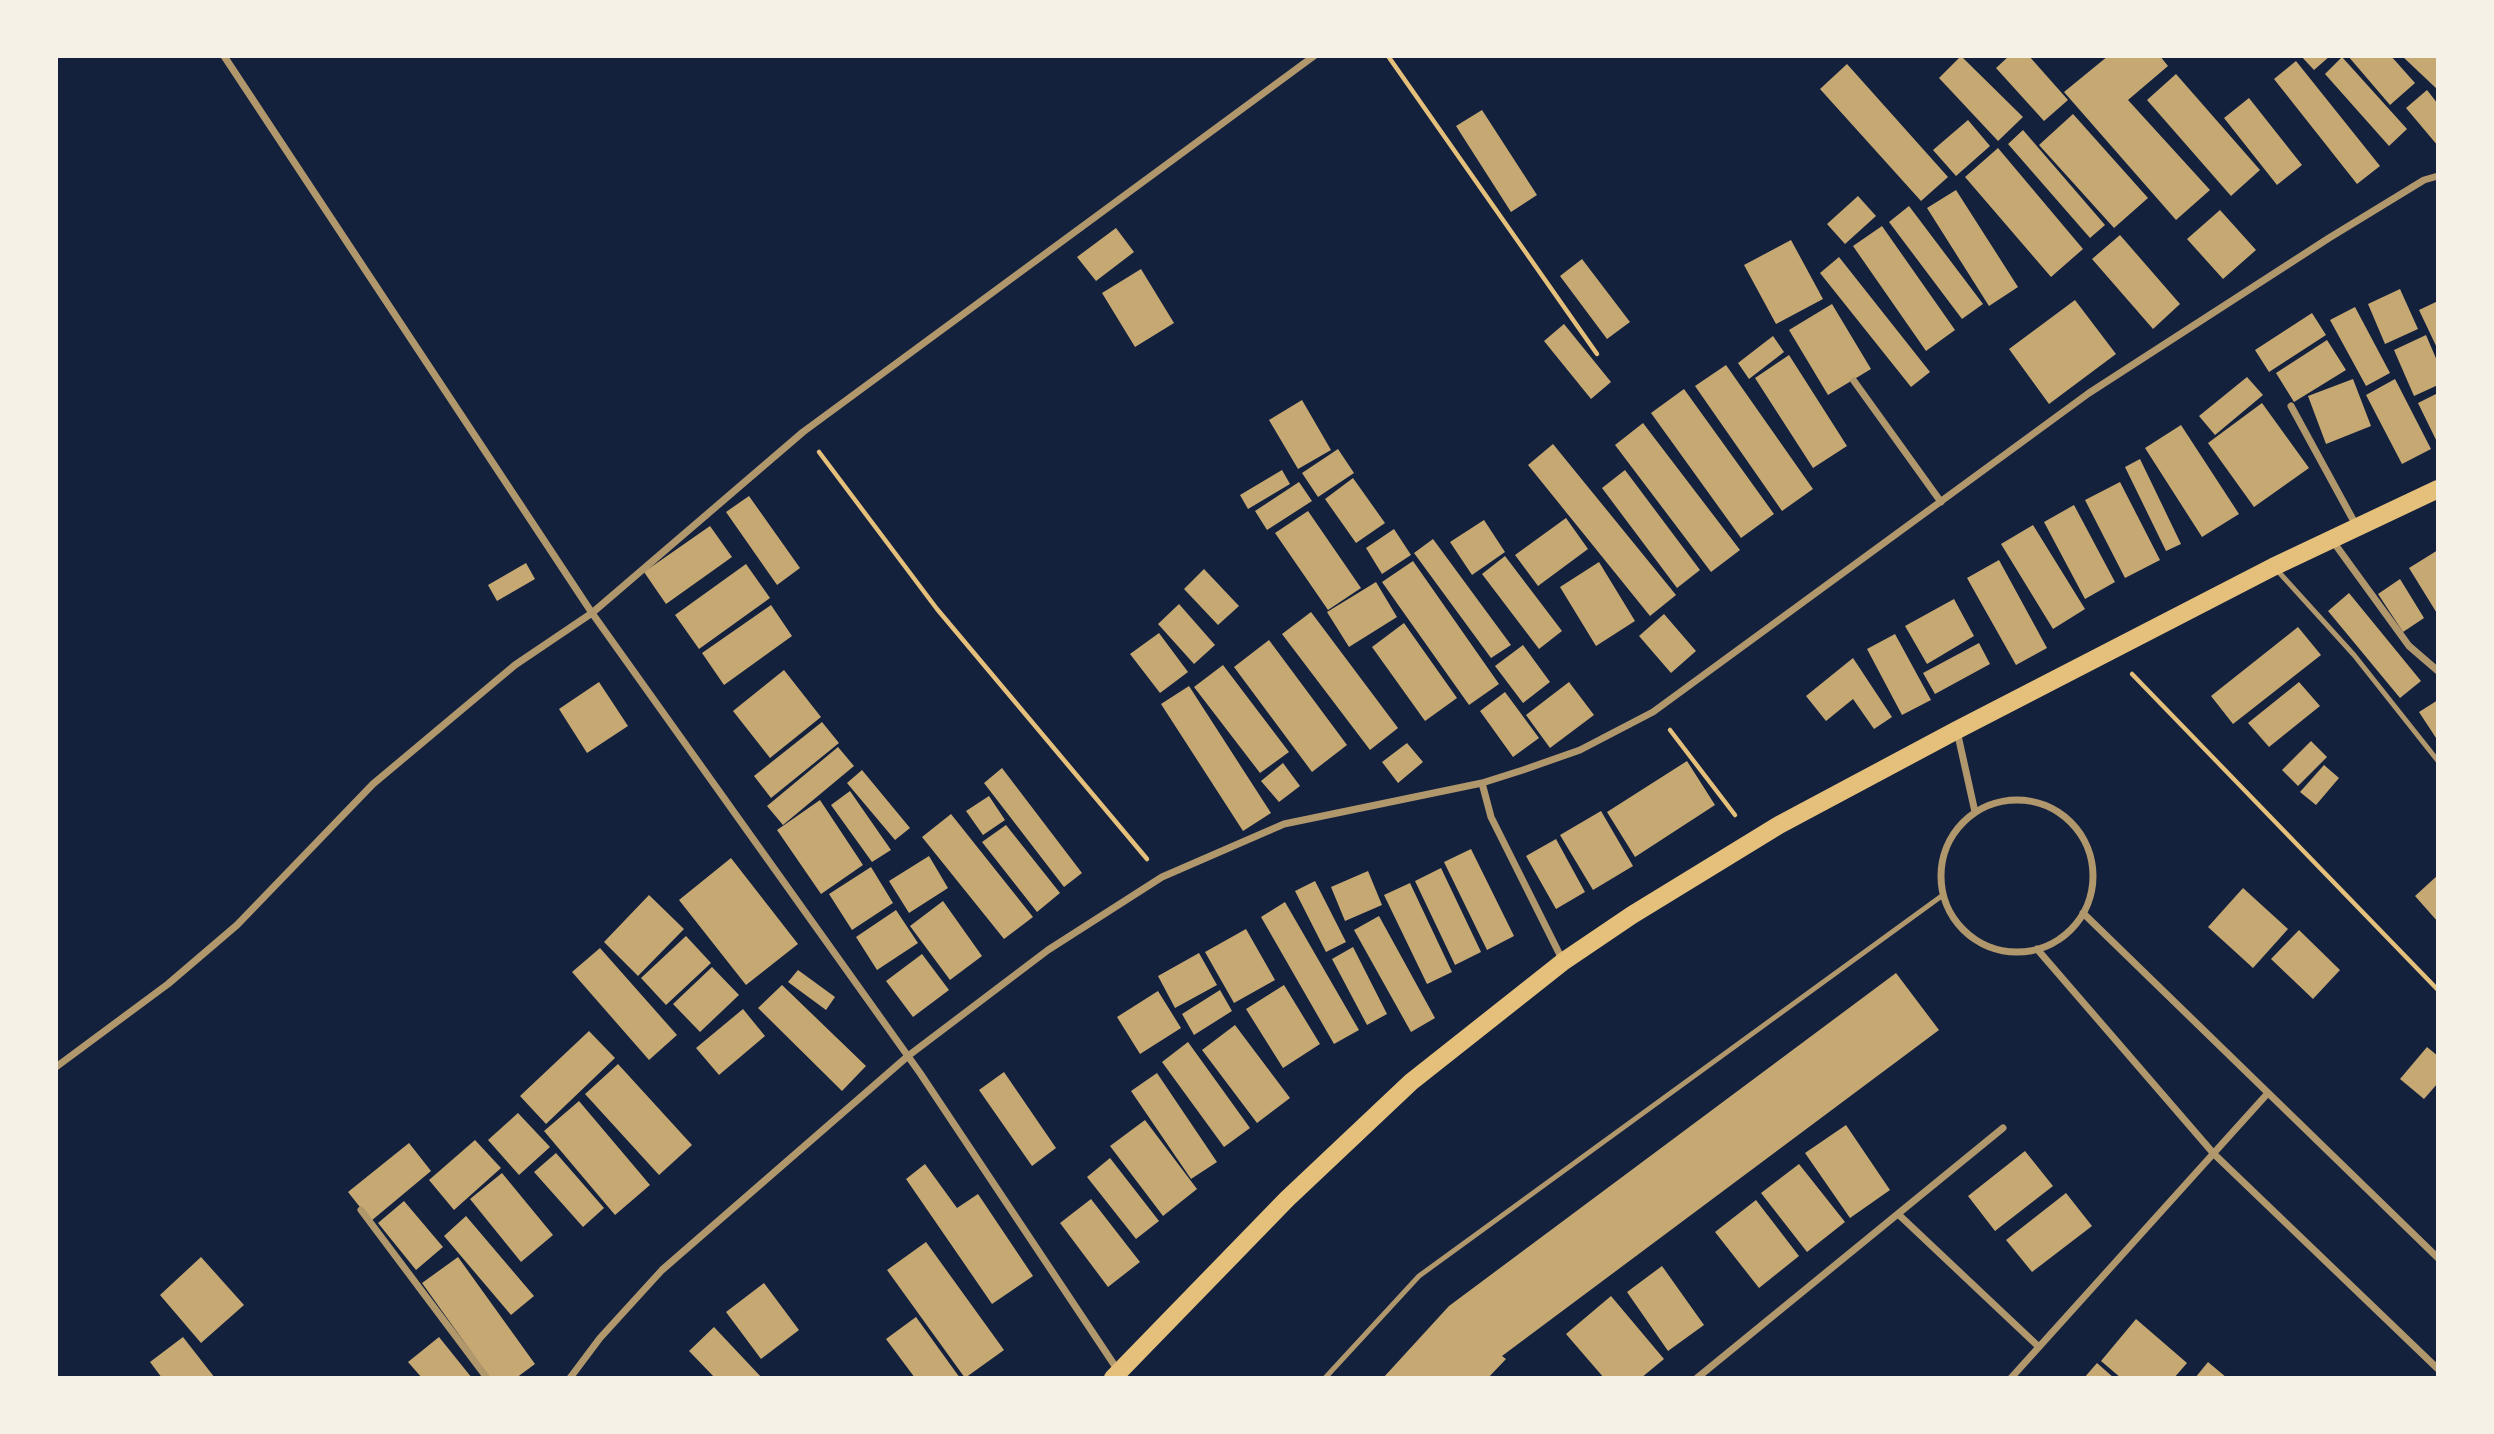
<!DOCTYPE html>
<html>
<head>
<meta charset="utf-8">
<style>
	body { margin:0 }
	#map { position:relative; width:2494px; height:1434px; overflow:hidden; background:#14213d; font-family:"Libre Baskerville",serif }
	canvas { display:block }
	.frame { position:absolute; inset:0; border:58px solid #f6f1e7; pointer-events:none }
</style>
</head>
<body>
<div id="map">
<canvas width="2494" height="1434"></canvas>
<div class="frame"></div>
</div>
<script>
const ctx = document.querySelector('canvas').getContext('2d');
ctx.lineJoin = 'round';
function fillPath(path, color) {
  ctx.fillStyle = color;
  ctx.fill(path, 'evenodd');
}
function shape(rows) {
  const path = new Path2D();
  for (const r of rows) {
    if (r.length === 3) {
      path.moveTo(r[0] + r[2], r[1]);
      path.arc(r[0], r[1], r[2], 0, 2 * Math.PI);
      continue;
    }
    path.moveTo(r[0], r[1]);
    for (let i = 2; i < r.length; i += 2) path.lineTo(r[i], r[i + 1]);
  }
  return path;
}
function trace(path, color, width, dash) {
  ctx.strokeStyle = color;
  ctx.lineWidth = width;
  ctx.lineCap = dash ? 'butt' : 'round';
  ctx.setLineDash(dash || []);
  ctx.stroke(path);
}
fillPath(shape([
	[1961,56,2023,117,1998,141,1939,78],
	[2009,56,2029,56,2068,100,2044,121,1996,68],
	[2108,56,2160,56,2168,66,2128,100,2210,190,2176,220,2064,92],
	[2301,56,2330,56,2314,70],
	[2348,56,2391,56,2415,83,2390,105],
	[2402,56,2438,56,2438,90],
	[2342,57,2407,129,2389,146,2325,74],
	[2296,61,2380,166,2357,184,2274,79],
	[1847,64,1948,177,1921,201,1820,89],
	[2176,74,2260,170,2231,196,2147,100],
	[2427,90,2438,104,2438,146,2406,108],
	[2249,98,2302,165,2277,185,2224,118],
	[1482,110,1537,195,1511,212,1456,126],
	[2073,114,2148,198,2114,228,2039,145],
	[1968,120,1990,146,1956,176,1933,150],
	[2023,130,2105,225,2090,238,2008,144],
	[1998,148,2083,249,2051,277,1965,177],
	[1956,190,2018,287,1989,306,1927,208],
	[1858,196,1876,216,1845,244,1827,224],
	[1909,206,1983,304,1962,319,1889,222],
	[2220,210,2256,250,2223,279,2187,239],
	[1882,226,1955,330,1926,351,1853,246],
	[1116,228,1134,252,1096,281,1077,257],
	[2120,235,2180,304,2153,329,2092,259],
	[1791,240,1823,299,1776,324,1744,265],
	[1839,257,1930,372,1911,387,1820,273],
	[1582,259,1630,322,1607,339,1560,276],
	[1141,269,1174,323,1135,347,1102,293],
	[2400,289,2418,329,2385,344,2368,304],
	[2075,300,2116,354,2049,404,2009,349],
	[2438,301,2438,350,2419,310],
	[1832,304,1871,369,1828,395,1789,330],
	[2355,307,2390,373,2366,386,2330,320],
	[2312,313,2326,335,2269,372,2255,350],
	[1564,324,1611,382,1591,399,1544,341],
	[2426,335,2438,363,2438,385,2414,396,2394,350],
	[1773,336,1784,352,1749,379,1738,363],
	[2327,340,2346,370,2294,402,2276,373],
	[1789,355,1847,446,1813,468,1755,378],
	[1726,365,1813,489,1782,511,1695,386],
	[2247,377,2263,395,2215,435,2199,416],
	[2353,379,2371,426,2326,444,2308,396],
	[2395,379,2431,449,2402,464,2366,395],
	[1684,389,1774,514,1741,538,1651,413],
	[2438,393,2438,444,2418,403],
	[1302,400,1331,450,1298,469,1269,420],
	[2262,403,2309,468,2254,507,2208,443],
	[1643,423,1740,550,1711,572,1615,445],
	[2181,425,2239,514,2202,537,2145,448],
	[1553,444,1676,595,1650,616,1528,465],
	[1338,449,1354,473,1318,497,1302,473],
	[2140,459,2181,544,2166,551,2125,467],
	[1282,470,1290,484,1248,509,1240,495],
	[1625,470,1700,570,1677,588,1602,488],
	[1353,478,1385,523,1356,543,1325,499],
	[1299,482,1312,501,1267,530,1255,511],
	[2120,482,2160,560,2125,578,2085,500],
	[749,496,800,568,777,585,726,512],
	[2074,505,2115,582,2085,599,2044,522],
	[1308,511,1361,588,1328,610,1275,533],
	[1566,518,1588,549,1538,586,1515,555],
	[1484,520,1505,552,1472,575,1450,542],
	[2033,525,2085,609,2053,629,2001,544],
	[710,526,732,557,666,604,644,572],
	[1394,529,1411,555,1382,574,1366,548],
	[1433,539,1511,645,1491,658,1414,553],
	[2438,550,2438,615,2409,568],
	[1505,556,1562,631,1539,649,1482,574],
	[1999,560,2047,648,2016,665,1967,578],
	[1413,561,1499,684,1469,705,1382,582],
	[1599,562,1635,621,1596,646,1560,587],
	[526,563,535,579,497,601,488,585],
	[746,564,770,598,699,649,675,615],
	[1204,569,1239,606,1218,625,1184,589],
	[2400,579,2424,618,2403,632,2378,594],
	[1376,582,1397,617,1349,647,1327,612],
	[2349,593,2421,681,2400,698,2328,611],
	[1954,599,1974,636,1927,664,1905,626],
	[1179,604,1215,645,1194,664,1158,624],
	[771,605,792,636,724,685,702,653],
	[1311,612,1398,728,1370,750,1282,634],
	[1664,614,1696,651,1671,673,1639,636],
	[1404,623,1457,698,1425,721,1372,647],
	[2298,627,2321,655,2233,724,2211,696],
	[1159,633,1188,672,1160,693,1130,654],
	[1895,634,1931,700,1902,715,1867,649],
	[1269,640,1347,745,1312,772,1234,667],
	[1979,643,1990,664,1935,694,1923,673],
	[1523,645,1550,682,1523,703,1495,666],
	[1853,658,1892,717,1874,729,1853,699,1826,721,1806,696],
	[1223,665,1289,752,1260,773,1194,687],
	[784,670,821,717,770,758,733,711],
	[599,682,628,726,587,753,559,709],
	[1569,682,1594,715,1550,748,1526,715],
	[2299,682,2320,706,2269,747,2248,723],
	[1189,686,1271,813,1243,831,1161,704],
	[1505,692,1539,738,1513,757,1480,711],
	[2438,700,2438,741,2419,712],
	[822,722,839,743,771,798,754,776],
	[2311,741,2327,757,2298,786,2282,770],
	[1407,743,1423,762,1398,783,1382,762],
	[838,747,854,766,783,825,767,806],
	[1687,761,1715,805,1635,857,1607,812],
	[1283,763,1300,786,1279,802,1261,781],
	[2324,765,2339,778,2316,805,2300,792],
	[1002,768,1082,873,1064,887,984,783],
	[862,770,910,828,895,840,847,783],
	[850,791,891,850,872,862,831,805],
	[989,796,1005,820,983,835,966,811],
	[820,800,863,865,821,894,777,830],
	[1601,811,1633,866,1593,890,1560,835],
	[951,814,1033,917,1004,939,922,837],
	[1006,825,1060,893,1037,912,982,842],
	[1556,839,1585,892,1556,909,1526,856],
	[1471,849,1514,936,1487,950,1444,862],
	[929,856,948,888,909,913,889,881],
	[731,858,798,944,746,985,679,900],
	[871,867,893,903,852,930,829,894],
	[1441,868,1481,952,1455,965,1415,881],
	[1368,871,1382,905,1345,921,1331,887],
	[2438,875,2438,922,2415,896],
	[1315,881,1346,942,1326,952,1295,891],
	[1410,883,1452,972,1427,984,1384,895],
	[2243,888,2288,929,2253,968,2208,927],
	[649,895,684,929,638,976,604,942],
	[943,901,982,956,950,980,910,926],
	[1285,902,1359,1030,1334,1044,1261,917],
	[896,910,918,943,877,970,856,937],
	[1379,916,1435,1018,1411,1032,1354,930],
	[1246,929,1275,980,1234,1003,1205,952],
	[2299,930,2340,970,2313,999,2271,959],
	[686,936,711,963,666,1005,641,978],
	[1353,947,1387,1014,1367,1025,1332,959],
	[600,948,677,1035,649,1060,572,972],
	[1199,953,1217,985,1175,1008,1158,976],
	[922,954,949,990,913,1017,886,981],
	[712,967,739,995,700,1032,673,1004],
	[798,970,835,997,826,1010,788,982],
	[1896,973,1939,1030,1502,1356,1506,1359,1488,1378,1383,1378,1449,1306],
	[782,985,866,1066,842,1091,758,1008],
	[1284,985,1320,1044,1283,1068,1246,1009],
	[1220,990,1232,1011,1194,1035,1182,1014],
	[1158,991,1181,1028,1140,1054,1117,1017],
	[743,1009,765,1036,719,1075,696,1048],
	[1235,1025,1290,1098,1257,1123,1202,1050],
	[589,1031,615,1058,546,1124,520,1096],
	[1188,1042,1250,1128,1224,1147,1162,1062],
	[2427,1047,2438,1056,2438,1083,2424,1099,2400,1079],
	[618,1064,692,1145,659,1175,585,1094],
	[1004,1072,1056,1148,1032,1166,979,1090],
	[1157,1073,1217,1162,1191,1179,1131,1091],
	[579,1101,650,1185,615,1215,544,1131],
	[518,1113,550,1147,519,1175,488,1140],
	[1145,1120,1197,1189,1163,1216,1110,1146],
	[1846,1125,1890,1190,1850,1218,1805,1153],
	[475,1140,501,1168,454,1210,429,1180],
	[409,1143,431,1171,371,1221,348,1192],
	[2025,1151,2053,1186,1995,1231,1968,1196],
	[556,1153,604,1208,583,1227,534,1172],
	[1110,1158,1159,1221,1136,1239,1087,1177],
	[925,1164,957,1208,978,1194,1033,1276,992,1304,906,1179],
	[1799,1164,1845,1222,1807,1252,1761,1193],
	[502,1173,553,1235,521,1262,470,1199],
	[2066,1193,2092,1226,2032,1272,2006,1240],
	[1091,1199,1140,1262,1108,1287,1060,1223],
	[1756,1200,1799,1256,1759,1288,1715,1232],
	[404,1201,443,1247,416,1270,378,1223],
	[466,1216,534,1296,511,1315,444,1236],
	[926,1242,1004,1350,965,1378,887,1270],
	[201,1257,244,1305,201,1343,160,1295],
	[458,1257,535,1364,516,1378,490,1378,422,1283],
	[1662,1266,1704,1325,1668,1351,1627,1292],
	[764,1283,799,1330,761,1359,726,1312],
	[1611,1296,1664,1359,1641,1378,1604,1378,1566,1334],
	[916,1317,960,1378,915,1378,886,1339],
	[2136,1319,2187,1363,2174,1378,2121,1378,2101,1361],
	[714,1327,762,1378,715,1378,689,1351],
	[183,1337,215,1378,162,1378,150,1362],
	[439,1337,472,1378,422,1378,408,1362],
	[2208,1362,2227,1378,2195,1378],
	[2097,1363,2114,1378,2084,1378]
]), '#c6a872');
trace(shape([
	[1388,56,1597,354],
	[819,452,937,609,1147,859],
	[2132,674,2438,990],
	[1670,730,1735,815]
]), '#e5c07b', 4.5);
trace(shape([
	[2276,569,2354,655,2438,761],
	[1325,1378,1419,1276,1943,895]
]), '#b1986c', 5);
trace(shape([
	[224,56,592,613,920,1073,1119,1372],
	[1854,381,1941,502],
	[2291,406,2357,527],
	[2332,540,2409,646,2438,671],
	[1957,731,1975,812],
	[1482,783,1491,817,1563,961],
	[2017,876,76],
	[2083,913,2438,1258],
	[2037,949,2214,1154,2438,1369],
	[56,1067,168,984,237,925,373,784,515,665,592,613,803,432,1314,56],
	[361,1210,487,1378],
	[1898,1214,2039,1347],
	[570,1378,600,1338,662,1270,908,1056,1048,950,1162,877,1284,824,1482,783,1523,770,1580,750,1653,712,2089,393,2329,238,2424,180,2438,176],
	[1697,1378,2003,1128],
	[2011,1378,2268,1093]
]), '#b1986c', 7);
trace(shape([
	[1113,1378,1287,1199,1411,1082,1564,961,1632,915,1779,825,1957,730,2273,567,2438,489]
]), '#e5c07b', 18);
</script>
</body>
</html>
